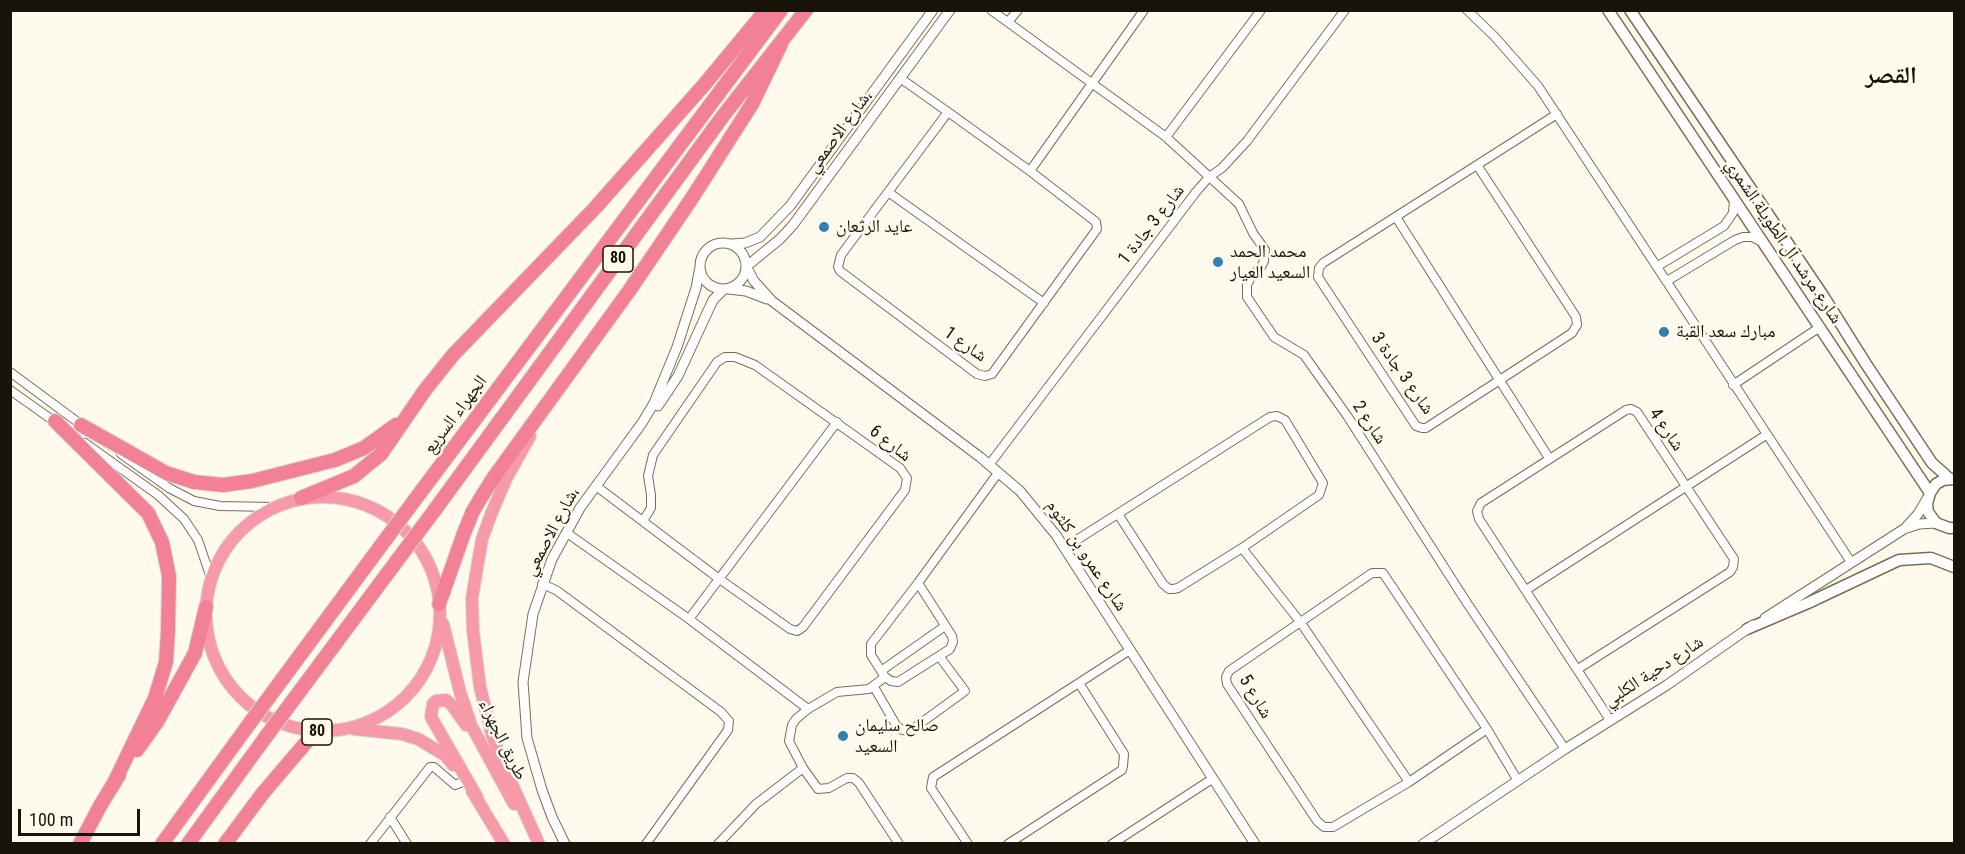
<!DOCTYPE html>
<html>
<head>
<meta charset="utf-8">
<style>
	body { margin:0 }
	#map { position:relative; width:1965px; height:854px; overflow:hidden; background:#fffaed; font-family:"Roboto Condensed",sans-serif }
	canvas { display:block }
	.frame { position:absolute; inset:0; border:12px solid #191409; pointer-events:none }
	.scale { position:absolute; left:18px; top:809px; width:122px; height:27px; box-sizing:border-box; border:3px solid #191409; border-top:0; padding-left:8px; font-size:18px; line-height:21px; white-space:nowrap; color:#191409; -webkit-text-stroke:4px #fffaed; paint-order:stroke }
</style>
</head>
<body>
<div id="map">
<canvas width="1965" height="854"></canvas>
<div class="frame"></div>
<div class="scale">100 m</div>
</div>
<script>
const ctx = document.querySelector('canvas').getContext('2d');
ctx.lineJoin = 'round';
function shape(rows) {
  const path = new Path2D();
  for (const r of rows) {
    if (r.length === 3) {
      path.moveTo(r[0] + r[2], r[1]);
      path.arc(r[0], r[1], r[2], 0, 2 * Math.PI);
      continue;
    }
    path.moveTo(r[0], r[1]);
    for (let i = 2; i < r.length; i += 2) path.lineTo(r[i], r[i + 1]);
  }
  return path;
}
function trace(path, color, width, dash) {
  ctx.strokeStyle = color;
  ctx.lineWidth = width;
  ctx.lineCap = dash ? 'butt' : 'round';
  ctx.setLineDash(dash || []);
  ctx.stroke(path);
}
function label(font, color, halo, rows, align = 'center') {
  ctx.font = font + ' "Roboto Condensed","Noto Naskh Arabic",sans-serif';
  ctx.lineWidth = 5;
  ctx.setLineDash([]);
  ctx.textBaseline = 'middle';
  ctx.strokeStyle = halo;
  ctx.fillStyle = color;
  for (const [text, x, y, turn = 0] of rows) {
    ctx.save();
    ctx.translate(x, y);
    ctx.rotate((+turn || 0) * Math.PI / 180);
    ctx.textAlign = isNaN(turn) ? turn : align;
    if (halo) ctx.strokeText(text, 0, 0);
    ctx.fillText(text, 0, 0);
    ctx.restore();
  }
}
const minor = shape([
	[991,10,1166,137,1239,204,1253,233,1265,250,1264,261,1261,267,1251,277,1247,285,1247,297,1274,337,1304,355,1348,417,1467,603,1565,749],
	[1467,10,1495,37,1538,86,1851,562],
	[1008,22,1018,10],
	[900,78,948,112,1030,171,1096,222,1097,229,992,374,985,376,977,374,840,271,838,267,841,255,948,112],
	[1166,137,1261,10],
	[1477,165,1576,317,1577,325,1572,333,1426,428,1422,428,1416,426,1318,277,1319,268,1323,263,1477,165,1557,114],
	[1030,171,1144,10],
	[888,192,1044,303],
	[1396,217,1549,458],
	[1658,266,1724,226,1733,213,1734,199],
	[1667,281,1735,240,1743,237,1752,237,1760,241],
	[10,372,83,426],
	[1733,385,1820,327],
	[10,390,58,424],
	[85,443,158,495,184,519,198,540,211,578],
	[121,454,169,488,194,501,220,506,273,507],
	[989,465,1196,192,1209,177,1222,168,1247,141,1345,10],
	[596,486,718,578,790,629,797,631,803,627,905,490,907,478,900,468,755,365,735,357,725,357,717,362,653,455,648,476,651,495,651,508,643,521],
	[567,533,689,619,808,709],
	[1064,548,1270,417,1277,416,1285,420,1323,483,1319,495,1242,548,1178,588,1173,589,1169,589,1163,584,1118,514],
	[1242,548,1301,623,1409,782],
	[918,583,952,636,953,642,950,649,898,682,891,681,885,677,871,655,871,644,918,583,998,473],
	[542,584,556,590,721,712,729,721,728,730,646,844],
	[1526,590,1766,435],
	[689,619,837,422],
	[1578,669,1730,572,1733,567,1734,559,1637,412,1631,409,1626,410,1481,503,1477,511,1479,519,1610,720],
	[881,671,945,626],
	[885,677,869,689,837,692,808,709,796,719,792,725,789,741,803,768,818,789,829,788,847,778,853,778,859,783,899,844],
	[874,687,896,725,902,730,910,731,965,691,939,656],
	[1487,729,1409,782,1333,827,1324,827,1317,821,1227,684,1226,677,1229,671,1372,573,1383,573,1487,729,1518,781],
	[390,817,407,844],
	[370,844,430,767,434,767,455,785,465,781],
	[718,844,756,804,803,768],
	[968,844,931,788,933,777,1130,650],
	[1008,844,1122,770,1123,766,1124,754,1079,683],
	[1112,844,1212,779]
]);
const tertiary = shape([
	[723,266,23],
	[732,244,745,243,760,237,790,206,933,10],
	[747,266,780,239,793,225,950,10],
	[747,268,754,281,772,301,980,457,1020,491,1056,535,1255,844],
	[728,289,746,291,767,299],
	[658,406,678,376,713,300,724,289],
	[1906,527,1918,514,1928,497],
	[1765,618,1904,529,1919,524,1936,523],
	[565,844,552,817,542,790,527,738,523,682,533,614,552,559,580,508,642,423,654,403,677,347,696,288,700,267],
	[1423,844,1565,749,1667,685,1753,625]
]);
const secondary = shape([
	[1608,10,1930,493],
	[1630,10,1822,294,1866,364,1932,463,1950,479],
	[1954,479,1943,480,1936,484,1930,493,1927,504,1928,512,1936,523,1949,528,1954,528],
	[1747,629,1808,603,1899,560,1931,558,1954,567]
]);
const trunk = shape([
	[530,436,507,477,492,512,482,539,472,598,473,631,480,687,492,735,505,769,539,844],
	[323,614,117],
	[443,624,460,692,471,725,514,804],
	[466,725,452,705,446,700,436,701,433,704,431,717,477,797],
	[354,729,402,734,418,739,445,755,453,765],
	[472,791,504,844]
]);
const motorway = shape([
	[55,421,148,513,162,542,169,576,168,631,166,662,155,698,114,783],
	[81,425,166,473,194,482,223,485,252,481,335,460,364,448,396,425],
	[301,498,354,476,381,454,425,390,453,355,595,208,704,85,766,10],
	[414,501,781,10],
	[434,511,723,116,806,10],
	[439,604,464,533,473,511,482,496,494,477,629,291,692,198,752,104,781,44],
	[137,750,157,722,195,653,206,607],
	[80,844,100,806,119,775],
	[162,844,247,727],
	[188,844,265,738],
	[225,844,263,793,315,732]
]);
trace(minor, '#7a6f52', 10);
trace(tertiary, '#7a6f52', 11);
trace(secondary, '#7a6f52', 13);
trace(trunk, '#dad9d8', 14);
trace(motorway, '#dad9d8', 16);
trace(minor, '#fff', 8);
trace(tertiary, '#fff', 9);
trace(secondary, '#fff', 10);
trace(trunk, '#f69aaa', 12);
trace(motorway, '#f38195', 14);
const motorwayBridge = shape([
	[247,727,414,501],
	[265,738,434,511]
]);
trace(motorwayBridge, '#dad9d8', 16, []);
trace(motorwayBridge, '#f38195', 14);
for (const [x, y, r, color] of [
	[824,227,6,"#3180b2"],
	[1218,262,6,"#3180b2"],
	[1664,332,6,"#3180b2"],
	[843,736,6,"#3180b2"]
]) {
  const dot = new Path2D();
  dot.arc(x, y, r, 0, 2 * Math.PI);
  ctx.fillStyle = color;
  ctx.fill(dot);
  trace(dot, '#fffaed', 2);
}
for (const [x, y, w] of [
	[618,259,30],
	[317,732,30]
]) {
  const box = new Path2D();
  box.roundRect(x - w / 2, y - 13, w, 26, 4.5);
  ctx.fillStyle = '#fffaed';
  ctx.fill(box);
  trace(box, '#191409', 1.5);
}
label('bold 16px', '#191409', null, [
	["80",618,259],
	["80",317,732]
]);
label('18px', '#191409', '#fffaed', [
	["شارع الاصمعي،",840,132,-54],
	["شارع 3 جادة 1",1152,225,-52],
	["شارع مرشد آل الطويلة الشمري",1783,242,56],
	["شارع 1",965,345,35],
	["شارع 3 جادة 3",1402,374,55],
	["الجهراء السريع",456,415,-53],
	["شارع 2",1369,423,57],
	["شارع 4",1666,430,56],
	["شارع 6",890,444,38],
	["شارع الاصمعي،",552,532,-62],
	["شارع عمرو بن كلثوم",1086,556,56],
	["شارع دحية الكلبي",1654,672,-33],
	["شارع 5",1255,697,59],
	["طريق الجهراء",502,740,64]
]);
label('18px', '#191409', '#fffaed', [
	["عايد الرثعان",836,227],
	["محمد الحمد",1230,252],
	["السعيد العيار",1230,273],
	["مبارك سعد القبة",1676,332],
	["صالح سليمان",855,726],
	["السعيد",855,747]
], 'left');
label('bold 24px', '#191409', '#fffaed', [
	["القصر",1891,77]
]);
</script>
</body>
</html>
